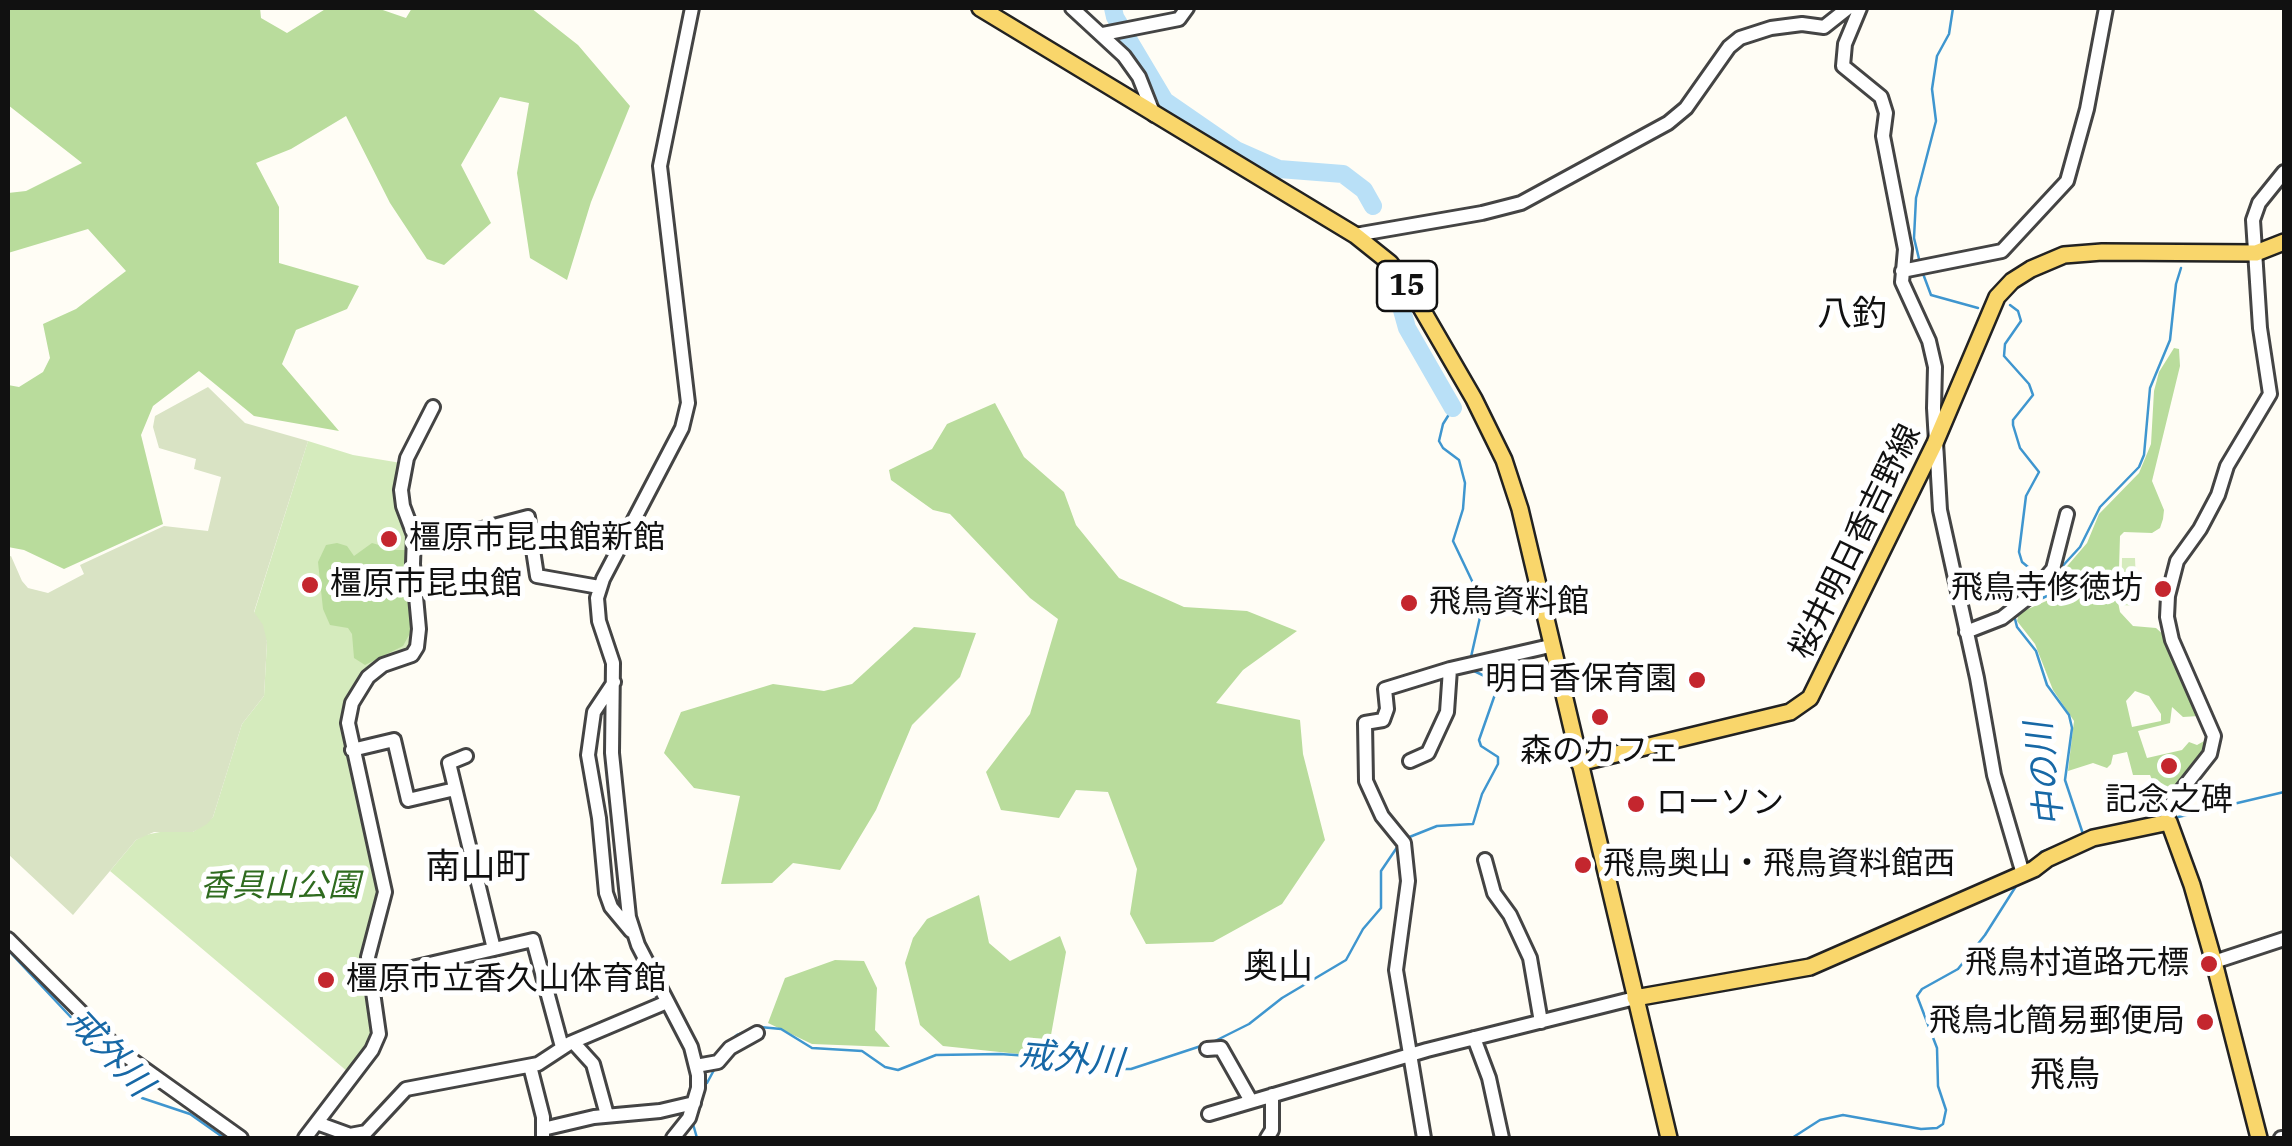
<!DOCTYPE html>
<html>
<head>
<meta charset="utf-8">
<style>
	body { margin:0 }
	#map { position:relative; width:2292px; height:1146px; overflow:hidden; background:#fffdf5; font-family:"IBM Plex Serif",serif }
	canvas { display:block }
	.frame { position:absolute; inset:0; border:10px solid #111; pointer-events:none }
</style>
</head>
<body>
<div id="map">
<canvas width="2292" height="1146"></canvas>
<div class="frame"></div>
</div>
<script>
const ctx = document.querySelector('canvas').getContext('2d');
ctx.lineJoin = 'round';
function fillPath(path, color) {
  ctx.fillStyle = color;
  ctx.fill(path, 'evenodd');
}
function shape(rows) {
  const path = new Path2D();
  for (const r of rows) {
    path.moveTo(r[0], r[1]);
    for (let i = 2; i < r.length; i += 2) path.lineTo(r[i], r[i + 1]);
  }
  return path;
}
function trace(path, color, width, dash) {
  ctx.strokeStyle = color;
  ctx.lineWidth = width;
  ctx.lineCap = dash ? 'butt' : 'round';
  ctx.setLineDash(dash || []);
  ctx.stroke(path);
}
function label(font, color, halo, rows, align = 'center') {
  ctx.font = font + ' "IBM Plex Serif","Noto Sans JP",serif';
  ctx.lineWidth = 10;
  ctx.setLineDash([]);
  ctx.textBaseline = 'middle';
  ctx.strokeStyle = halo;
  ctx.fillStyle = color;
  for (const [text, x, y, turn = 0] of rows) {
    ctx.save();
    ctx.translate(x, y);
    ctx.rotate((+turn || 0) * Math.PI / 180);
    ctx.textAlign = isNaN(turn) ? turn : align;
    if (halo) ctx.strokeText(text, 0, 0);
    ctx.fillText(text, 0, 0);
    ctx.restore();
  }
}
fillPath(shape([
	[308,441,353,455,401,463,395,502,411,538,415,626,408,651,354,688,347,751,377,877,379,900,363,961,376,1035,348,1072,110,871,136,840,145,835,165,831,193,832,213,817,242,724,264,696,267,642,254,613],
	[2122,558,2135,558,2137,606,2121,605]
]), '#d5ebbd');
fillPath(shape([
	[8,8,260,8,261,18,287,33,327,8,377,8,406,18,412,8,531,8,578,45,630,106,591,202,567,280,530,258,517,173,529,103,500,97,461,165,491,223,444,265,427,259,390,203,346,116,291,149,256,163,279,207,279,263,359,286,347,309,296,330,282,364,339,431,254,416,199,371,153,406,141,435,163,524,64,569,24,550,8,547,8,385,19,387,43,372,50,358,43,324,76,309,126,271,88,229,8,253,8,193,26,191,82,163,8,105],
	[2174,348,2179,349,2180,366,2152,481,2164,510,2163,519,2160,528,2152,533,2124,532,2120,536,2118,602,2120,612,2133,626,2156,628,2165,636,2199,706,2211,744,2201,761,2170,799,2161,800,2150,775,2133,775,2127,752,2113,755,2111,764,2107,768,2093,763,2068,771,2074,721,2053,690,2035,644,2017,621,2019,613,2053,598,2057,578,2087,543,2099,514,2139,473,2151,444,2154,391,2159,372],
	[2135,691,2149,696,2161,714,2161,721,2132,727,2126,701],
	[2172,707,2183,717,2199,716,2206,740,2197,745,2189,742,2182,750,2147,758,2138,731,2170,723],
	[995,403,1024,457,1064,492,1076,525,1119,578,1184,607,1247,611,1297,631,1243,670,1216,703,1300,720,1303,754,1325,840,1282,904,1213,942,1146,944,1130,914,1137,869,1108,792,1076,790,1059,818,1001,810,986,772,1030,714,1058,619,1030,598,950,514,933,510,891,480,889,470,932,449,947,424],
	[337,543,347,546,354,556,372,543,396,550,408,550,405,563,412,624,409,635,403,646,365,665,354,658,352,634,348,628,330,625,323,609,318,562,326,545],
	[914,627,976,633,960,677,912,725,876,810,840,870,793,863,772,883,721,884,740,796,694,788,664,753,681,712,773,684,824,691,852,684],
	[979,895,989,943,1010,961,1060,936,1066,952,1047,1057,943,1046,920,1025,905,963,913,938,927,919],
	[835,960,864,961,877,988,875,1030,890,1047,812,1044,768,1023,785,978]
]), '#b9dc9c');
fillPath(shape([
	[208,387,245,423,308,441,254,612,263,625,267,642,264,696,242,724,213,817,207,824,193,832,154,832,136,840,73,915,8,854,8,557,11,556,22,581,28,588,48,593,84,574,80,565,164,526,208,531,221,477,194,469,196,459,159,448,153,427,155,416]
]), '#d9e3c4');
trace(shape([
	[1920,263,1914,238,1916,198,1936,121,1932,89,1937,56,1949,34,1953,8],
	[1922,271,1931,295,1978,308],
	[2010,305,2018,311,2021,321,2005,344,2004,356,2029,384,2033,395,2013,420,2013,425,2020,448,2039,472,2026,496,2019,552,2022,562,2039,576],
	[1453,408,1443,424,1439,441,1443,448,1459,460,1465,483,1463,509,1453,541,1483,604,1471,657],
	[2058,571,2080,547,2100,507,2139,467,2144,455,2150,388,2170,340,2176,284,2181,268],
	[2028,605,2049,595,2052,588,2049,583],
	[2014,615,2017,627,2036,651,2047,685,2069,715,2072,728,2065,780,2083,834],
	[2174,818,2284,792],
	[1407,838,1437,826,1473,824,1482,794,1498,764,1498,757,1481,746,1479,740,1499,683,1472,670],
	[2035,859,2041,852,2058,846],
	[8,950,95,1043,128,1068,135,1076,142,1098,190,1114,224,1138],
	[760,1027,781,1029,812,1048,862,1051,885,1067,898,1070,936,1055,1000,1054,1060,1058,1101,1069,1131,1069,1201,1046],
	[729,1042,737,1035,752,1029],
	[1213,1042,1249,1024,1282,998,1346,960,1363,929,1381,908,1381,871,1400,843],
	[707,1083,714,1070],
	[693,1124,697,1138],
	[1792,1138,1820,1120,1843,1115,1921,1129,1937,1128,1943,1124,1946,1110,1938,1086,1937,1048,1917,996,1922,989,1958,969,1985,935,2018,883]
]), '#3f96cf', 2.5);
trace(shape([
	[1113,8,1115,17,1165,101,1236,150,1279,169,1343,174,1364,190,1373,206],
	[1393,278,1407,328,1453,408]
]), '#b9e0f7', 18);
const minor = shape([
	[1072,8,1124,56,1139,77,1154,115],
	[1860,8,1845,44,1843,66,1881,97,1886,113,1883,136,1905,249,1902,282,1929,341,1935,367,1934,408,1940,510,1977,678,1994,775,2023,874],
	[1103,34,1179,19,1187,8],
	[1355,235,1482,213,1521,203,1668,123,1686,108,1729,47,1740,38,1771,28,1802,24,1824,27,1848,8],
	[1902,271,2002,251,2067,181,2087,109,2106,8],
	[411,527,467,533,528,517,537,576,599,587],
	[1966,632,2002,618,2030,596,2053,569,2067,514],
	[614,682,594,712,588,755,599,818,606,893,611,907,631,931],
	[352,750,394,740,408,800,455,789],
	[466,756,449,763,494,949],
	[1410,761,1428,753,1447,712,1450,669],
	[2169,822,2167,814,2173,801,2210,754,2214,736,2172,640,2167,617,2168,596,2177,561,2200,529,2218,495,2227,466,2270,394,2260,328,2253,220,2259,203,2284,172],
	[1485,860,1494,893,1510,915,1530,958,1541,1022],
	[8,939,122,1053,241,1138],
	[2214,962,2284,939],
	[369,978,533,940,562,1047],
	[1474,1038,1489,1078,1502,1138],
	[573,1042,593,1064,607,1115],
	[1207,1049,1221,1048,1251,1101],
	[530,1066,543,1117,543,1138],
	[696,1066,718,1062,730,1048,757,1033],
	[1209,1114,1427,1050,1635,998],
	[317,1123,350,1135,366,1132,406,1089,538,1064,570,1043,667,1002],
	[543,1129,594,1117,660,1111,694,1103],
	[305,1138,372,1050,379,1034,368,957,385,892,348,723,352,703,368,677,383,665,412,655,417,647,419,629,413,564,414,535,403,506,401,490,407,458,433,407],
	[673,1138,689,1118,698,1088,698,1075,691,1047,638,945,629,917,612,753,613,663,599,621,597,598,603,579,682,428,688,403,660,166,692,8],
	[1267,1138,1272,1130,1272,1095],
	[1424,1138,1396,970,1408,881,1404,843,1382,816,1366,781,1365,723,1383,720,1387,709,1385,689,1450,669,1550,646],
	[2281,1138,2284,1138]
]);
const major = shape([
	[980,8,1355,235,1390,263,1416,299,1474,399,1504,460,1520,509,1669,1138],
	[1579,763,1790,712,1810,698,1935,443,1997,297,2012,281,2031,269,2064,255,2102,252,2256,253,2284,242],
	[1635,998,1810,967,2034,869,2047,859,2093,838,2169,822,2192,885,2214,962,2259,1138]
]);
trace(minor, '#444', 18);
trace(major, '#222', 20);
trace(minor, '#fff', 12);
trace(major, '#f9d66b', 15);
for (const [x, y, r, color] of [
	[389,539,10,"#c4262e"],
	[310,585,10,"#c4262e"],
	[2163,589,10,"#c4262e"],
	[1409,603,10,"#c4262e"],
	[1697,680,10,"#c4262e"],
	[1600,717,10,"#c4262e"],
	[2169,766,10,"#c4262e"],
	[1636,804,10,"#c4262e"],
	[1583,865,10,"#c4262e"],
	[2209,964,10,"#c4262e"],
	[326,980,10,"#c4262e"],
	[2205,1022,10,"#c4262e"]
]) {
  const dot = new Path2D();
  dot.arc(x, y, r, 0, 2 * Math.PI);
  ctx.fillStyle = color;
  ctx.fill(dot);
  trace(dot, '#fff', 4);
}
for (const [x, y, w] of [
	[1407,286,60]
]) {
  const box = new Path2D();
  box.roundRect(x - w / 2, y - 25, w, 50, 8);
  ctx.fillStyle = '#fff';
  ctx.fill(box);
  trace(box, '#111', 2.5);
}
label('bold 30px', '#111', null, [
	["15",1407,286]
]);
label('32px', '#111', '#fff', [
	["橿原市昆虫館新館",409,539],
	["橿原市昆虫館",330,585],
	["飛鳥寺修徳坊",2143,589,"right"],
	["飛鳥資料館",1429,603],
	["明日香保育園",1677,680,"right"],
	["森のカフェ",1600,752,"center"],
	["記念之碑",2169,801,"center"],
	["ローソン",1656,804],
	["飛鳥奥山・飛鳥資料館西",1603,865],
	["飛鳥村道路元標",2189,964,"right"],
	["橿原市立香久山体育館",346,980],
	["飛鳥北簡易郵便局",2185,1022,"right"]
], 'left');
label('32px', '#111', '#fff', [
	["桜井明日香吉野線",1856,542,-64]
]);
label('italic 32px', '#2f6b1f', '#fff', [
	["香具山公園",280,887]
]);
label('35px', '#111', '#fff', [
	["八釣",1852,315],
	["南山町",478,868],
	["奥山",1278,968],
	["飛鳥",2065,1076]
]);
label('italic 35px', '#1768a6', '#fff', [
	["中の川",2046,774,-97],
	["戒外川",109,1053,47],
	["戒外川",1071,1060,5]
]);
</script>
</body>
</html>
